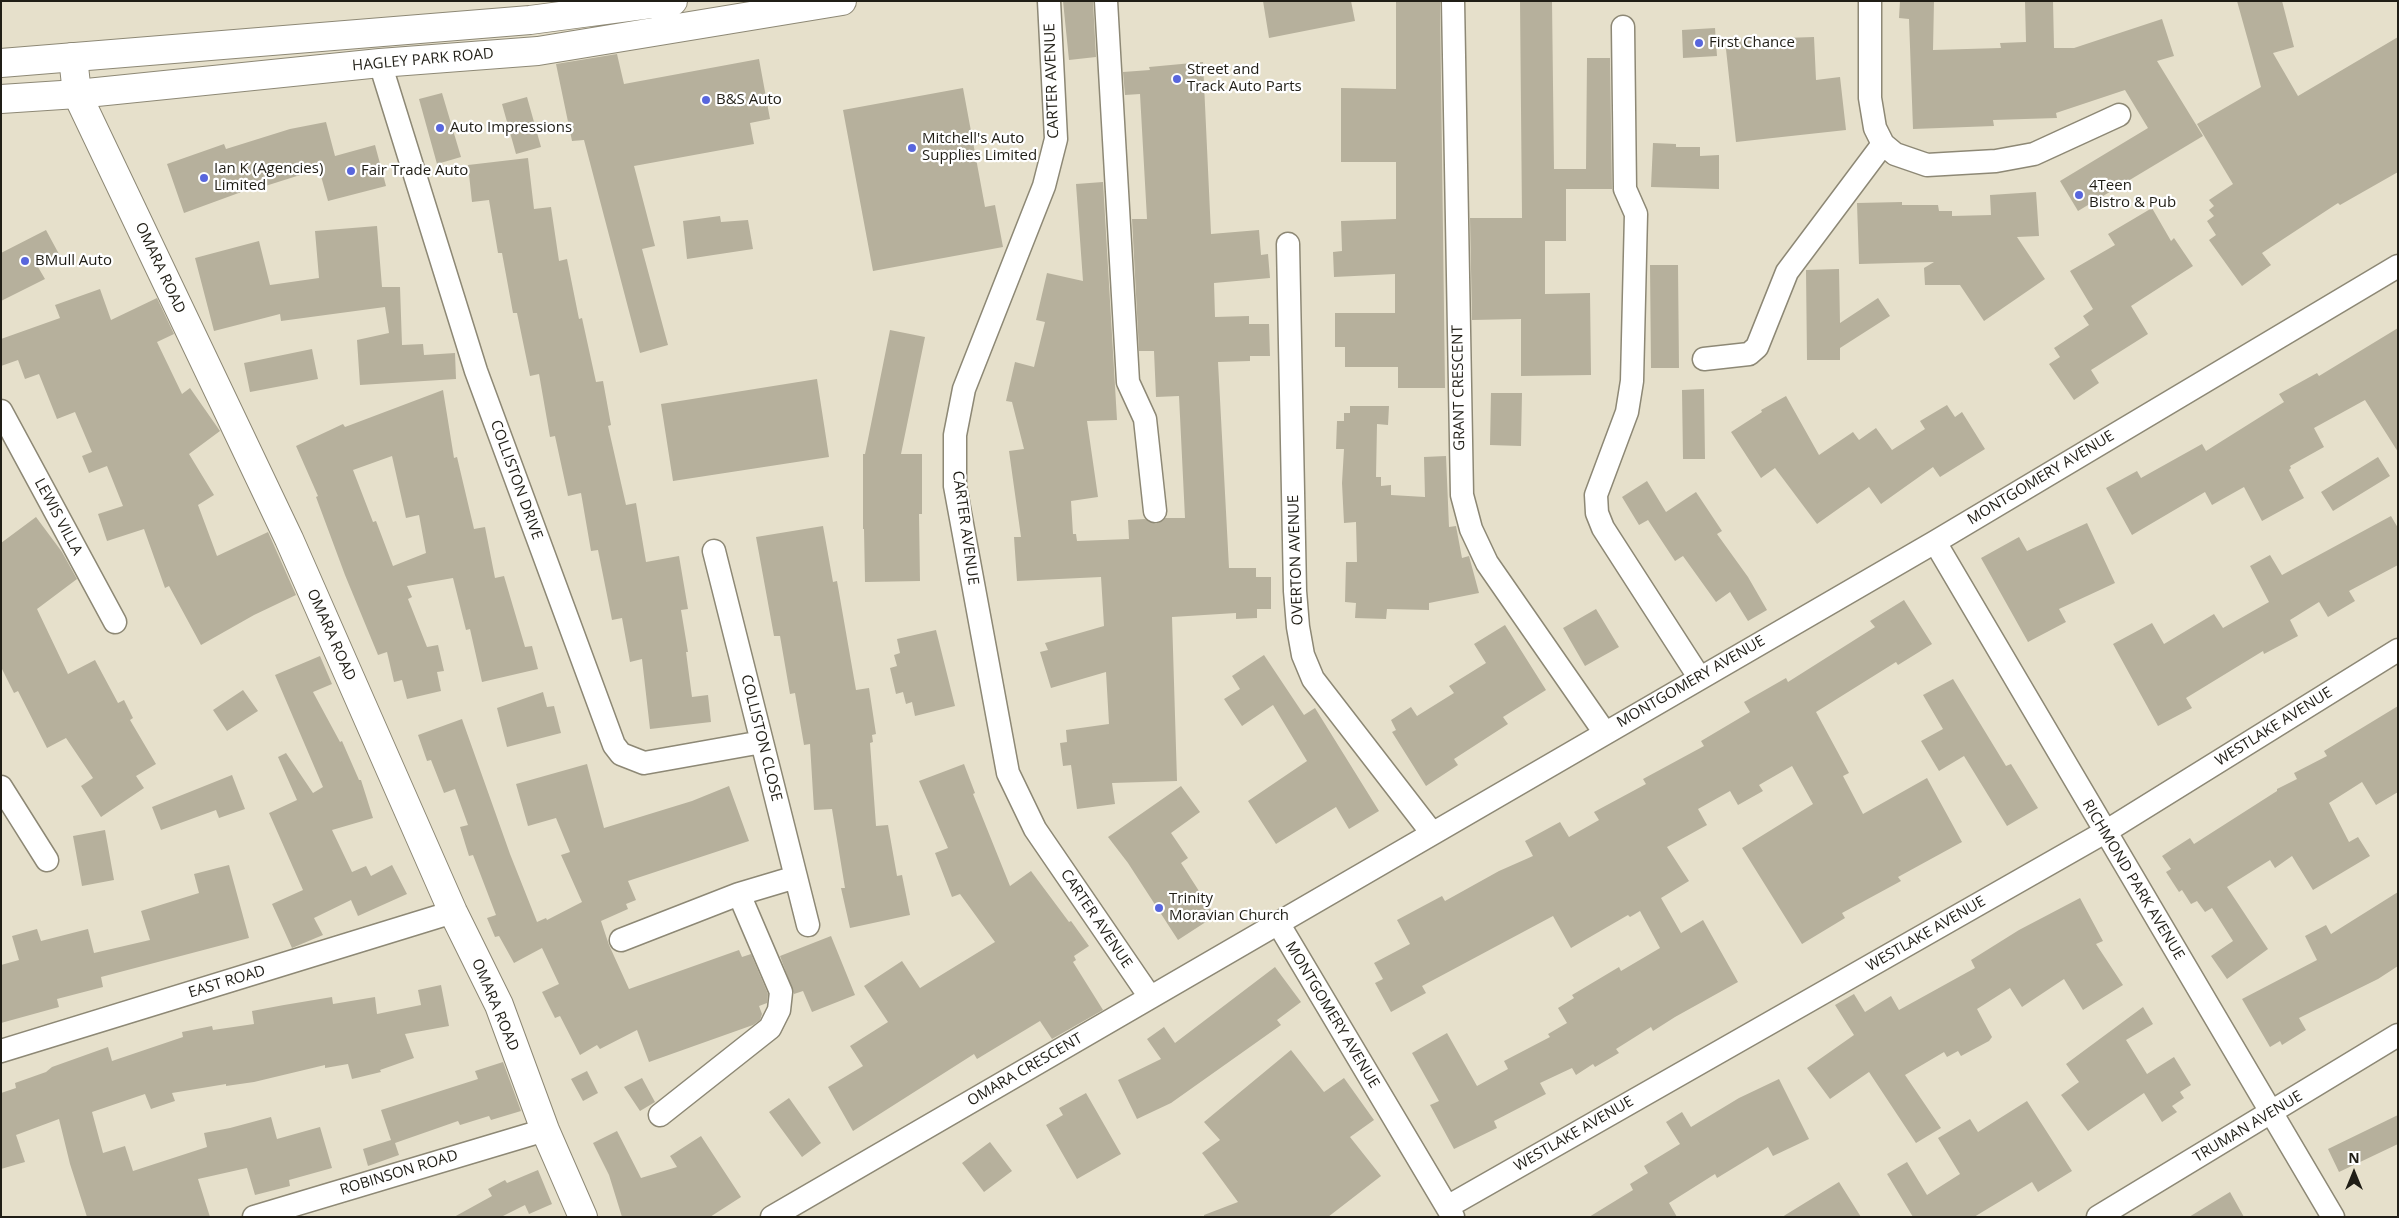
<!DOCTYPE html>
<html>
<head>
<meta charset="utf-8">
<style>
	body { margin:0 }
	#map { position:relative; width:2399px; height:1218px; overflow:hidden; background:#e6e0cb; font-family:"Open Sans",sans-serif }
	canvas { display:block }
	.frame { position:absolute; inset:0; border:2px solid #201e16; pointer-events:none }
	.north { position:absolute; left:2329px; top:1148px; width:50px; height:50px; -webkit-text-stroke:4px #fff; paint-order:stroke; rotate:0deg; font-size:14px; font-weight:700; line-height:20px; text-align:center; color:#201e16 }
	.north::after { content:''; display:block; margin:auto; width:18px; height:22px; background:#201e16; clip-path:polygon(50% 0,100% 100%,50% 72%,0 100%) }
</style>
</head>
<body>
<div id="map">
<canvas width="2399" height="1218"></canvas>
<div class="frame"></div>
<div class="north">N</div>
</div>
<script>
const ctx = document.querySelector('canvas').getContext('2d');
ctx.lineJoin = 'round';
function fillPath(path, color) {
  ctx.fillStyle = color;
  ctx.fill(path, 'evenodd');
}
function shape(rows) {
  const path = new Path2D();
  for (const r of rows) {
    path.moveTo(r[0], r[1]);
    for (let i = 2; i < r.length; i += 2) path.lineTo(r[i], r[i + 1]);
  }
  return path;
}
function trace(path, color, width, dash) {
  ctx.strokeStyle = color;
  ctx.lineWidth = width;
  ctx.lineCap = dash ? 'butt' : 'round';
  ctx.setLineDash(dash || []);
  ctx.stroke(path);
}
function label(font, color, halo, rows, align = 'center') {
  ctx.font = font + ' "Open Sans",sans-serif';
  ctx.lineWidth = 4.5;
  ctx.setLineDash([]);
  ctx.textBaseline = 'middle';
  ctx.strokeStyle = halo;
  ctx.fillStyle = color;
  for (const [text, x, y, turn = 0] of rows) {
    ctx.save();
    ctx.translate(x, y);
    ctx.rotate((+turn || 0) * Math.PI / 180);
    ctx.textAlign = isNaN(turn) ? turn : align;
    if (halo) ctx.strokeText(text, 0, 0);
    ctx.fillText(text, 0, 0);
    ctx.restore();
  }
}
fillPath(shape([
	[1063,1,1093,1,1096,57,1069,60],
	[1263,1,1351,1,1355,21,1269,38],
	[1396,1,1440,1,1445,388,1398,388,1398,367,1345,367,1345,347,1335,347,1335,313,1395,313,1395,274,1334,277,1333,252,1342,251,1341,221,1396,219,1396,162,1341,162,1341,88,1396,89],
	[1520,1,1552,1,1554,169,1586,169,1587,58,1610,58,1612,189,1566,189,1566,241,1545,241,1545,294,1590,293,1591,375,1521,376,1521,319,1472,320,1470,218,1522,218],
	[1900,1,1934,1,1933,50,2001,48,2000,43,2026,42,2025,1,2053,1,2054,48,2074,48,2162,19,2174,56,2157,61,2203,136,2078,211,2060,181,2148,128,2125,90,2056,113,2057,118,1993,120,1994,126,1913,129,1909,19,1899,18],
	[2237,1,2282,1,2294,47,2273,53,2298,96,2398,37,2398,172,2340,205,2338,203,2262,253,2271,265,2242,286,2209,240,2216,235,2207,221,2214,216,2209,210,2214,206,2209,200,2233,184,2197,124,2261,87],
	[1715,28,1717,56,1683,58,1682,30],
	[1814,37,1816,80,1840,77,1846,130,1736,142,1725,40],
	[617,54,624,84,759,59,770,119,750,123,754,144,634,166,655,246,642,249,668,345,640,353,584,140,572,141,556,64],
	[1203,62,1211,234,1259,230,1261,255,1268,254,1270,278,1214,283,1215,317,1249,316,1249,324,1269,324,1270,356,1250,356,1250,361,1218,362,1229,568,1256,568,1256,577,1271,577,1271,609,1257,609,1257,618,1236,619,1236,613,1172,617,1177,781,1112,783,1115,804,1077,809,1071,765,1063,766,1060,743,1067,742,1066,730,1109,724,1106,672,1051,688,1040,652,1048,650,1045,643,1104,626,1101,577,1017,581,1014,537,1021,537,1009,451,1024,449,1012,402,1006,401,1015,362,1034,367,1045,322,1036,320,1047,273,1083,281,1076,184,1103,182,1117,420,1087,421,1098,497,1071,501,1073,534,1076,534,1077,541,1129,539,1128,520,1145,519,1156,524,1165,518,1185,518,1179,396,1156,397,1154,351,1139,351,1132,219,1147,219,1140,94,1125,95,1123,72,1150,70,1149,67],
	[963,88,985,207,995,205,1003,247,873,271,843,110],
	[442,93,461,157,437,164,419,99],
	[527,97,541,147,516,154,502,104],
	[326,122,335,156,375,145,386,186,328,201,319,169,256,189,255,187,184,213,167,164,224,144,226,149,290,129],
	[1653,143,1676,144,1676,147,1700,147,1700,156,1719,155,1719,189,1651,187],
	[528,158,534,209,551,207,559,261,567,259,579,319,582,318,596,382,603,381,611,425,608,426,626,505,636,503,646,562,679,556,688,609,681,610,688,652,686,652,692,697,708,695,711,722,650,729,642,659,630,662,622,618,612,620,598,550,591,551,581,493,568,496,555,436,550,437,539,374,530,376,517,313,513,313,502,253,498,253,489,200,472,202,468,165],
	[2036,192,2039,236,2017,237,2045,279,1984,321,1960,285,1925,285,1924,268,1934,262,1859,264,1857,203,1902,202,1902,205,1938,205,1939,211,1952,211,1952,216,1991,215,1990,195],
	[2152,208,2171,241,2174,238,2193,266,2131,306,2148,334,2091,370,2099,383,2074,400,2049,364,2060,357,2054,348,2089,325,2083,316,2093,309,2070,271,2115,245,2108,234],
	[720,216,721,222,748,220,753,249,687,259,683,221],
	[377,226,382,287,400,287,402,345,423,344,424,355,455,353,456,379,360,385,357,340,389,333,385,307,281,321,280,314,214,331,195,258,259,241,270,285,319,278,315,231],
	[46,230,60,256,38,267,45,279,1,301,1,253],
	[1650,265,1678,265,1679,368,1651,368],
	[1839,269,1840,323,1878,298,1890,316,1840,348,1840,360,1807,360,1806,270],
	[100,289,111,320,157,298,174,334,157,342,182,394,190,388,220,431,189,454,214,495,198,505,217,556,268,532,296,595,254,615,201,645,169,586,165,588,144,529,107,541,98,514,123,506,107,466,89,473,82,456,92,452,75,412,57,419,39,374,25,379,18,360,1,366,1,339,60,318,55,305],
	[2398,328,2398,452,2365,400,2314,428,2324,447,2290,466,2291,468,2289,470,2304,498,2262,521,2244,487,2212,505,2205,492,2132,535,2106,488,2137,471,2141,478,2202,444,2206,451,2284,402,2279,394,2317,373,2319,376],
	[890,330,925,337,901,454,922,454,922,514,919,514,920,581,865,582,864,529,863,529,863,454,865,454],
	[312,349,318,379,250,392,244,363],
	[817,379,829,457,673,481,661,404],
	[1704,389,1705,459,1683,459,1682,390],
	[443,390,454,458,457,457,474,529,485,527,495,578,504,576,525,647,532,646,538,669,482,682,470,629,466,630,453,578,407,586,412,597,408,599,427,647,438,645,444,671,437,672,441,691,407,699,402,680,394,682,387,652,378,655,345,575,316,497,318,496,296,446,343,424,345,427],
	[392,456,406,518,419,515,426,553,393,566,376,521,373,522,353,470],
	[1491,393,1522,393,1521,446,1490,445],
	[1786,396,1819,455,1853,432,1859,440,1876,428,1892,450,1925,429,1920,421,1947,405,1955,417,1962,412,1985,449,1940,477,1933,467,1881,504,1869,487,1817,524,1775,468,1761,478,1731,432,1762,412,1761,410],
	[1350,406,1389,406,1388,425,1377,424,1376,477,1381,477,1381,486,1391,485,1391,495,1425,497,1424,457,1446,456,1449,527,1456,526,1462,558,1469,556,1479,593,1429,603,1429,610,1387,609,1386,619,1355,618,1356,603,1345,602,1346,562,1357,562,1356,522,1344,523,1342,483,1344,449,1336,449,1337,421,1344,421,1344,413,1350,413],
	[2378,457,2390,476,2333,511,2321,492],
	[1647,481,1666,512,1696,492,1722,531,1717,534,1748,577,1767,610,1748,621,1730,592,1716,602,1683,556,1675,561,1648,520,1639,525,1622,497],
	[2391,516,2398,528,2398,565,2349,591,2355,601,2328,617,2319,602,2290,620,2298,636,2264,654,2263,651,2186,698,2192,708,2158,726,2113,644,2152,623,2164,644,2214,614,2223,628,2269,602,2250,566,2270,555,2282,575],
	[36,517,62,552,77,579,37,609,68,674,95,660,118,703,124,700,133,718,130,720,156,764,136,776,144,788,101,817,81,786,93,778,66,738,47,748,18,691,14,693,1,667,1,543],
	[2087,523,2115,583,2059,609,2066,622,2028,642,1981,558,2019,537,2027,551],
	[823,526,833,582,837,581,856,690,869,688,876,734,872,735,873,742,870,743,876,826,888,825,897,876,902,875,910,915,850,928,841,888,845,888,832,809,814,810,810,744,804,745,795,693,790,694,780,636,774,636,756,537],
	[1904,600,1932,644,1898,665,1896,662,1816,712,1849,773,1843,776,1863,814,1927,778,1962,842,1898,877,1901,881,1842,913,1845,918,1802,944,1742,848,1813,804,1792,766,1759,785,1763,791,1738,805,1730,791,1698,809,1707,825,1667,847,1689,881,1661,898,1681,933,1703,920,1738,982,1675,1017,1653,1031,1651,1027,1616,1049,1619,1053,1595,1067,1593,1064,1576,1075,1572,1068,1540,1083,1546,1094,1494,1121,1497,1128,1454,1149,1430,1105,1439,1101,1412,1053,1447,1033,1477,1086,1508,1069,1504,1061,1550,1037,1548,1034,1567,1023,1558,1008,1574,998,1572,995,1619,967,1621,971,1660,948,1640,911,1630,917,1628,915,1571,948,1553,916,1422,986,1426,993,1391,1012,1375,983,1383,979,1374,963,1410,944,1397,920,1442,896,1445,901,1499,871,1533,856,1525,841,1560,822,1569,837,1599,820,1594,812,1646,784,1643,779,1704,746,1701,741,1750,712,1744,702,1786,678,1788,682,1875,627,1870,621],
	[1596,609,1619,647,1585,666,1563,628],
	[1505,625,1546,690,1503,717,1508,724,1454,759,1458,765,1426,786,1392,732,1396,730,1391,720,1411,707,1417,716,1454,693,1449,686,1486,663,1474,644],
	[936,630,955,706,915,716,912,702,906,704,903,692,896,694,890,668,897,666,894,655,900,653,897,639],
	[1264,655,1304,715,1315,708,1379,811,1349,829,1336,807,1276,844,1248,801,1307,761,1273,705,1242,726,1224,699,1240,689,1232,676],
	[320,656,332,684,313,692,340,742,342,741,359,780,361,780,373,818,332,830,352,872,366,866,371,876,392,865,407,894,358,916,351,900,314,918,323,935,292,948,272,904,303,890,269,813,297,800,278,757,286,753,313,793,323,787,275,675],
	[1953,679,2006,766,2011,764,2038,808,2007,826,1964,756,1939,771,1921,741,1943,729,1923,695],
	[243,690,258,711,227,731,213,710],
	[543,692,547,707,554,706,561,733,507,747,497,708],
	[2398,706,2398,792,2376,805,2362,782,2329,803,2349,842,2358,837,2370,856,2313,890,2292,856,2275,868,2270,860,2227,887,2268,949,2227,979,2211,956,2233,941,2212,908,2205,912,2197,901,2191,904,2182,890,2179,892,2166,872,2171,869,2162,856,2190,838,2194,844,2277,791,2277,789,2297,779,2294,773,2327,756,2324,751],
	[462,719,510,854,537,922,546,918,547,920,582,902,561,855,570,852,556,818,528,826,516,784,587,764,604,828,692,801,729,786,749,841,628,881,636,900,626,904,628,909,601,921,609,945,629,989,739,950,742,957,751,954,768,994,767,1003,759,1006,762,1014,760,1020,753,1025,649,1062,637,1030,600,1049,597,1045,580,1055,560,1016,555,1018,542,992,559,984,542,948,514,963,499,936,495,937,487,918,496,915,473,855,469,856,460,827,468,825,455,789,444,793,431,760,427,761,418,735],
	[964,764,975,793,973,794,1010,886,1031,871,1069,922,1071,921,1089,946,1074,956,1076,960,1073,962,1103,1010,1052,1039,1040,1021,977,1059,974,1054,853,1131,828,1087,863,1066,850,1046,888,1022,864,986,902,961,920,988,995,942,960,894,952,897,935,853,948,848,919,781],
	[232,775,245,809,219,818,216,810,161,830,152,807],
	[1181,786,1200,812,1171,833,1188,858,1181,863,1215,916,1178,940,1128,863,1108,837],
	[105,830,114,880,82,886,73,836],
	[229,865,249,938,101,977,103,987,57,999,59,1007,1,1023,1,965,19,960,12,936,37,929,41,941,88,929,94,953,150,940,141,911,199,893,194,874],
	[2398,892,2398,966,2378,979,2299,1018,2306,1030,2282,1045,2280,1041,2270,1047,2242,999,2317,960,2305,936,2326,925,2331,934],
	[2080,898,2103,941,2096,944,2123,985,2083,1010,2064,979,2022,1007,2010,988,1977,1009,1992,1037,1989,1041,1961,1056,1958,1051,1947,1057,1944,1052,1905,1075,1941,1128,1916,1143,1869,1072,1830,1099,1807,1068,1854,1035,1835,1005,1854,994,1865,1012,1891,996,1899,1010,1975,968,1971,960,2019,930],
	[831,936,855,995,812,1012,803,991,794,994,780,956],
	[1275,967,1301,1002,1277,1020,1281,1025,1171,1103,1137,1119,1118,1080,1161,1059,1147,1039,1164,1027,1175,1043],
	[441,985,449,1026,405,1034,414,1058,380,1070,381,1072,352,1079,348,1064,325,1068,325,1065,254,1082,226,1086,226,1084,172,1093,175,1101,151,1109,145,1094,92,1112,103,1153,125,1146,133,1171,207,1147,204,1133,230,1128,271,1117,277,1139,320,1127,332,1168,289,1180,290,1186,255,1195,247,1168,198,1179,210,1217,87,1217,70,1164,59,1119,16,1135,25,1162,1,1169,1,1093,16,1088,15,1083,46,1072,52,1067,108,1047,112,1061,183,1037,182,1032,212,1026,213,1030,254,1024,252,1011,284,1005,332,997,333,1004,375,997,377,1014,421,1005,418,990],
	[2143,1007,2153,1024,2126,1040,2147,1074,2174,1057,2191,1085,2180,1092,2184,1098,2172,1106,2177,1112,2162,1122,2144,1093,2088,1131,2061,1095,2079,1082,2066,1064],
	[1291,1050,1324,1092,1344,1078,1374,1120,1350,1137,1381,1176,1328,1217,1204,1217,1204,1215,1238,1202,1202,1153,1220,1140,1204,1122],
	[503,1062,521,1111,491,1120,489,1116,460,1125,458,1121,395,1143,399,1155,368,1166,363,1149,391,1140,381,1110,478,1079,475,1071],
	[587,1071,598,1093,583,1101,571,1079],
	[642,1078,655,1102,640,1111,624,1087],
	[1779,1079,1809,1139,1773,1156,1768,1147,1717,1178,1715,1174,1669,1203,1677,1217,1589,1217,1633,1190,1630,1184,1648,1173,1644,1166,1680,1144,1666,1122,1682,1112,1691,1127,1739,1098],
	[1086,1093,1121,1154,1077,1179,1046,1125,1063,1115,1059,1108],
	[789,1098,821,1143,802,1157,769,1112],
	[2027,1101,2072,1171,2038,1192,2032,1182,1974,1217,1913,1217,1887,1174,1907,1162,1927,1195,1960,1174,1938,1138,1970,1119,1978,1132],
	[2398,1115,2398,1144,2339,1172,2328,1149],
	[617,1131,641,1178,677,1167,670,1156,701,1136,741,1197,710,1217,622,1217,609,1175,593,1143],
	[990,1142,1012,1171,984,1192,962,1163],
	[538,1170,552,1204,529,1214,525,1205,501,1217,454,1217,492,1196,488,1189,505,1180,507,1183],
	[1839,1182,1861,1217,1782,1217],
	[2230,1192,2244,1217,2189,1217]
]), '#b6b09c');
const street = shape([
	[1049,1,1056,139,1044,186,964,389,955,435,955,486,1008,773,1035,829,1150,997],
	[1106,1,1128,382,1145,419,1155,511],
	[1453,1,1462,495,1471,529,1487,563,1605,733],
	[1870,1,1870,98,1875,128,1883,144,1895,154,1927,165,1996,161,2034,154,2119,115],
	[1623,27,1625,189,1636,214,1632,381,1627,412,1596,495,1597,513,1603,528,1699,677],
	[380,63,476,371,614,745,621,754,644,763,762,742],
	[1288,244,1295,591,1298,627,1303,655,1313,679,1432,833],
	[1704,359,1749,354,1757,347,1787,272,1883,144],
	[1,411,115,622],
	[1935,542,2333,1217],
	[714,551,808,925],
	[1,787,47,860],
	[1278,923,1453,1217],
	[621,940,739,894,796,877],
	[1,1051,453,912],
	[660,1115,770,1028,779,1010,781,992,739,894],
	[1447,1207,2105,832,2398,650],
	[254,1217,545,1130],
	[772,1217,1935,542,2398,266],
	[2098,1217,2398,1035]
]);
const secondary = shape([
	[73,57,77,94,289,539,453,912,499,1005,545,1130,583,1217]
]);
const primary = shape([
	[1,63,530,20,673,1],
	[1,99,77,94,380,63,538,51,842,1]
]);
trace(street, '#8d8875', 25);
trace(secondary, '#8d8875', 30);
trace(primary, '#8d8875', 30);
trace(street, '#fff', 22);
trace(secondary, '#fff', 28);
trace(primary, '#fff', 28);
for (const [x, y, r, color] of [
	[1699,43,5,"#5866dd"],
	[1177,79,5,"#5866dd"],
	[706,100,5,"#5866dd"],
	[440,128,5,"#5866dd"],
	[912,148,5,"#5866dd"],
	[351,171,5,"#5866dd"],
	[204,178,5,"#5866dd"],
	[2079,195,5,"#5866dd"],
	[25,261,5,"#5866dd"],
	[1159,908,5,"#5866dd"]
]) {
  const dot = new Path2D();
  dot.arc(x, y, r, 0, 2 * Math.PI);
  ctx.fillStyle = color;
  ctx.fill(dot);
  trace(dot, '#fff', 2);
}
label('15px', '#201e16', '#fff', [
	["First Chance",1709,43],
	["Street and",1187,70],
	["Track Auto Parts",1187,87],
	["B&S Auto",716,100],
	["Auto Impressions",450,128],
	["Mitchell's Auto",922,139],
	["Supplies Limited",922,156],
	["Ian K (Agencies)",214,169],
	["Limited",214,186],
	["Fair Trade Auto",361,171],
	["4Teen",2089,186],
	["Bistro & Pub",2089,203],
	["BMull Auto",35,261],
	["Trinity",1169,899],
	["Moravian Church",1169,916]
], 'left');
label('15px', '#201e16', '#fff', [
	["HAGLEY PARK ROAD",423,60,-5],
	["CARTER AVENUE",1052,81,-92],
	["OMARA ROAD",160,268,65],
	["GRANT CRESCENT",1459,388,-91],
	["MONTGOMERY AVENUE",2041,478,-31],
	["COLLISTON DRIVE",516,480,70],
	["LEWIS VILLA",58,517,62],
	["CARTER AVENUE",965,528,82],
	["OVERTON AVENUE",1296,560,-92],
	["OMARA ROAD",331,635,66],
	["MONTGOMERY AVENUE",1691,682,-30],
	["WESTLAKE AVENUE",2274,727,-32],
	["COLLISTON CLOSE",761,738,76],
	["RICHMOND PARK AVENUE",2133,880,59],
	["CARTER AVENUE",1096,919,56],
	["WESTLAKE AVENUE",1926,934,-30],
	["EAST ROAD",227,982,-17],
	["OMARA ROAD",495,1005,67],
	["MONTGOMERY AVENUE",1332,1015,59],
	["OMARA CRESCENT",1025,1070,-30],
	["TRUMAN AVENUE",2248,1127,-31],
	["WESTLAKE AVENUE",1574,1134,-30],
	["ROBINSON ROAD",399,1173,-17]
]);
</script>
</body>
</html>
